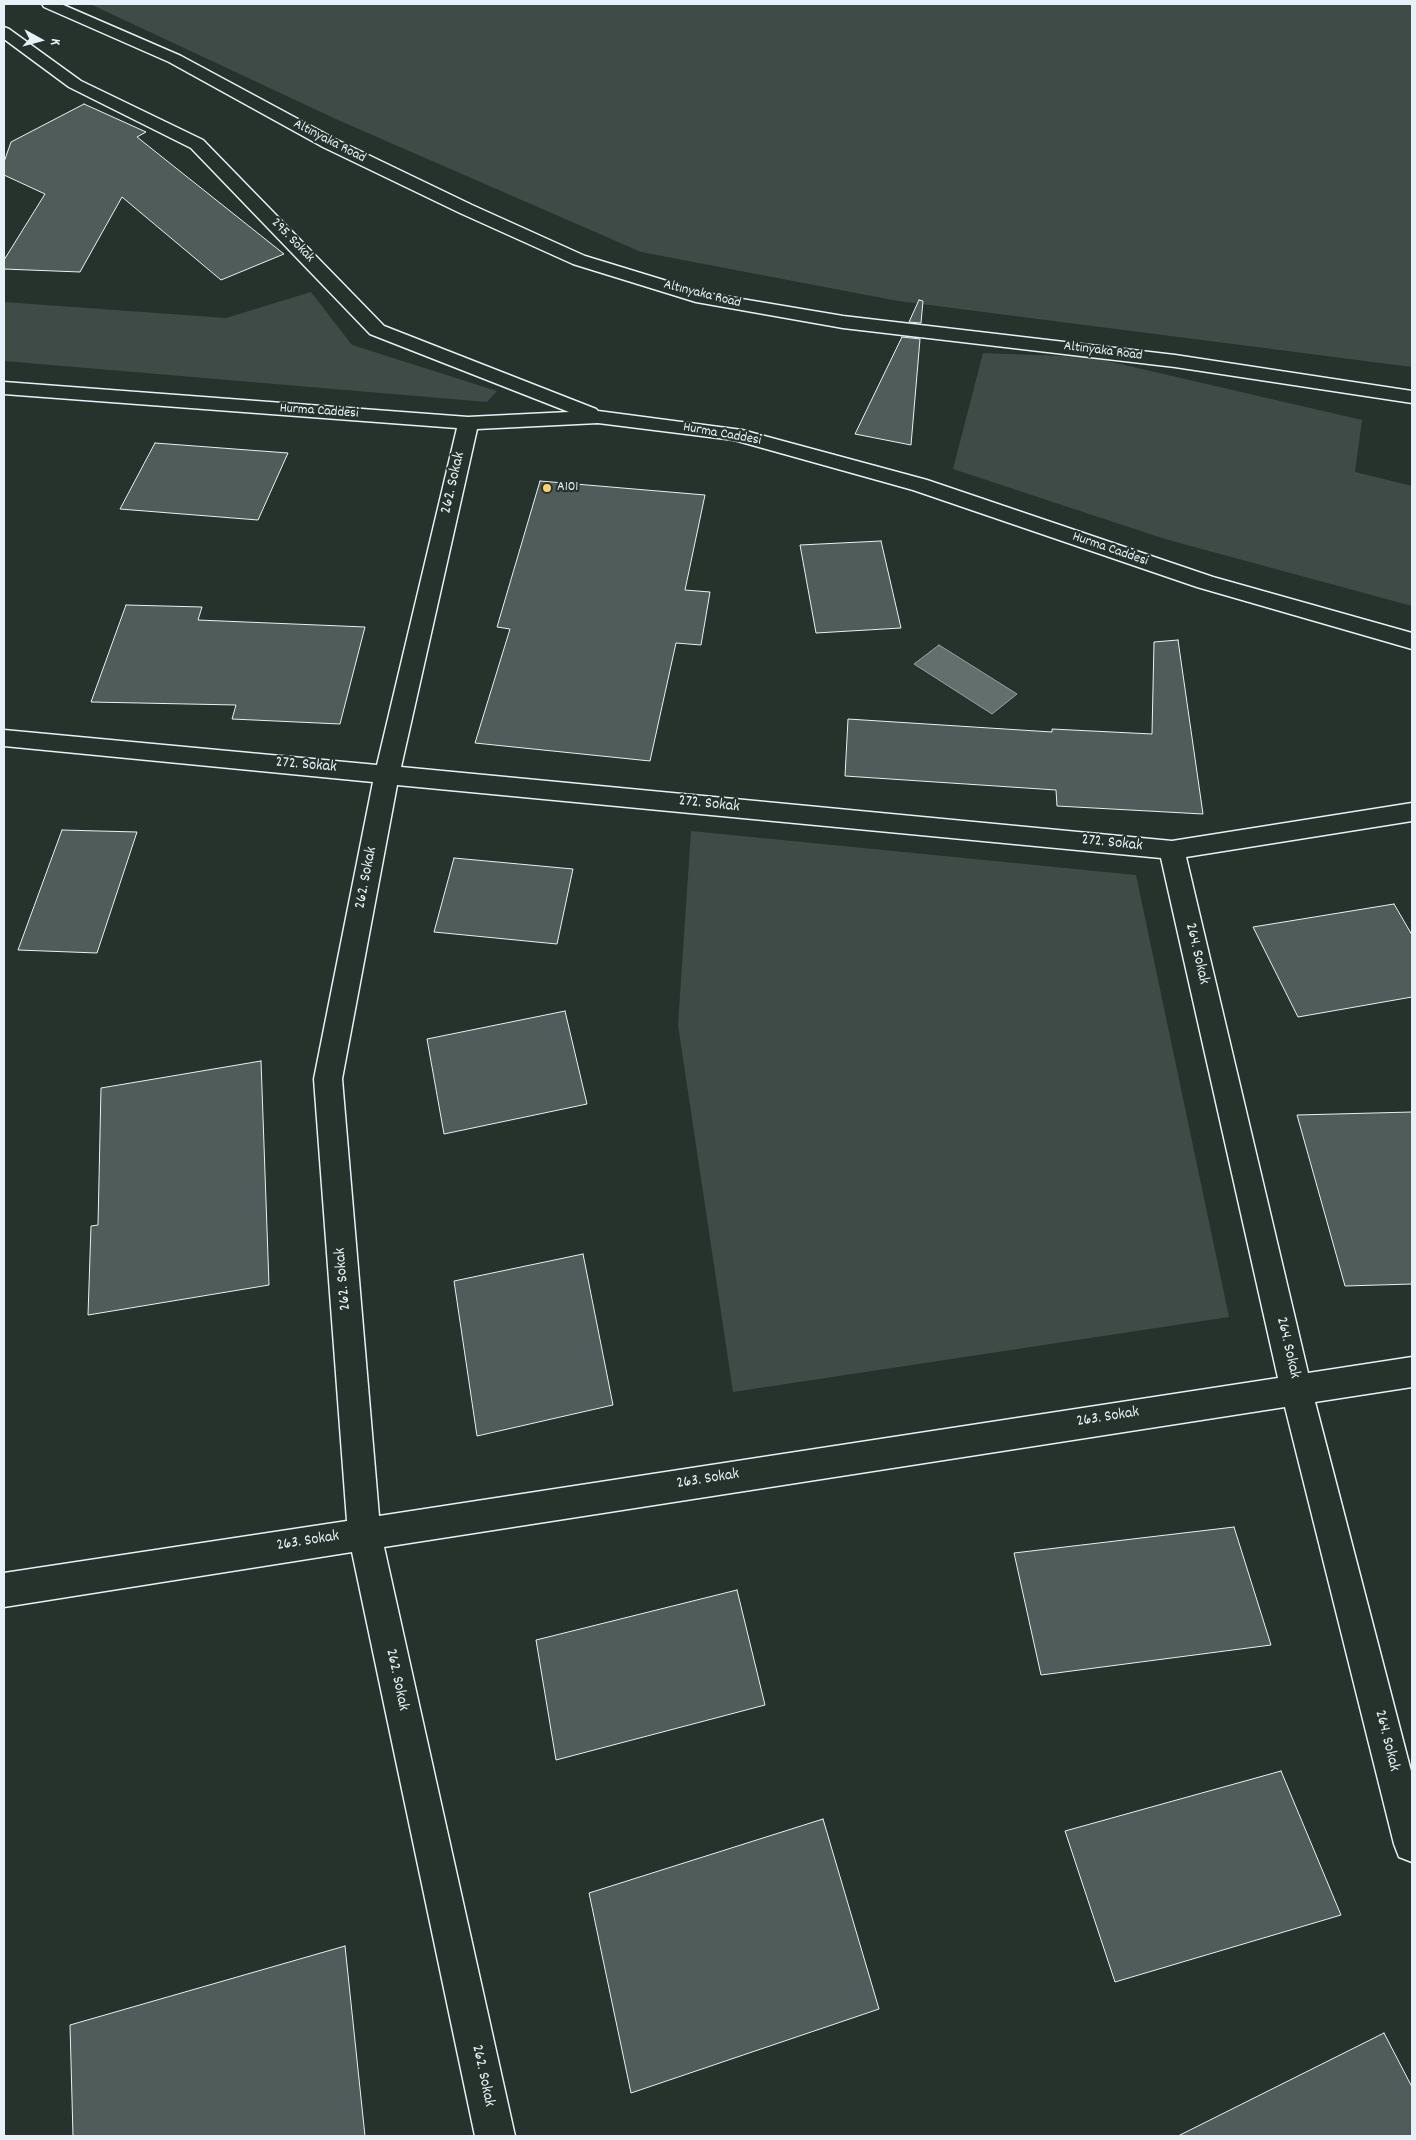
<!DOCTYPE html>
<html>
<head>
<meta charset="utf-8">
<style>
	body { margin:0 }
	#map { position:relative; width:1416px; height:2140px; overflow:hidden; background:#26332d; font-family:Dekko,sans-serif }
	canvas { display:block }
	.frame { position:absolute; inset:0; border:5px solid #e8f1f8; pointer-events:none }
	.north { position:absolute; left:15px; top:15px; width:50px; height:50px; -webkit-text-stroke:4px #26332d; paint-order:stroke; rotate:97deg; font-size:14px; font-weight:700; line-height:20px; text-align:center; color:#e8f1f8 }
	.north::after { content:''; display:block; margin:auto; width:18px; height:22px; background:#e8f1f8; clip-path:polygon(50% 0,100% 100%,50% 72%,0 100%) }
</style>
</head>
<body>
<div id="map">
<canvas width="1416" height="2140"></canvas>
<div class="frame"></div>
<div class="north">K</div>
</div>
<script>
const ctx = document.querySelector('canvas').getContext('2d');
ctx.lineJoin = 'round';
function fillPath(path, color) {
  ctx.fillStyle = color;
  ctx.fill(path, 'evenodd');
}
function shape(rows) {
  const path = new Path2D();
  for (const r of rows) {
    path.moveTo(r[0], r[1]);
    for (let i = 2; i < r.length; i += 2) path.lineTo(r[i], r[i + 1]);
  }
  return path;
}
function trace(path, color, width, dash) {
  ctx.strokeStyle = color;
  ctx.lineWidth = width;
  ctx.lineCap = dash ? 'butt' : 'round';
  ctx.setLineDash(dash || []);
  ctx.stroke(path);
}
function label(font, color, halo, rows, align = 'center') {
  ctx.font = font + ' Dekko,sans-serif';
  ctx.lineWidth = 4.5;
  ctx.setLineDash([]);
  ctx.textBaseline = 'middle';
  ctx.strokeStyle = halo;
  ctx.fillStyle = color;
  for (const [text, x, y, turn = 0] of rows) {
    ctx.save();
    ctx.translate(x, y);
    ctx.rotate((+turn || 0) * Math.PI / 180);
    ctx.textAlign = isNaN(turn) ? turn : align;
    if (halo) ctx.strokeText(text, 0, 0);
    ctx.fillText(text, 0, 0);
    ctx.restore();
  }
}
fillPath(shape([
	[90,4,1412,4,1412,367,898,301,641,252,338,120],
	[311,292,352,345,497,391,487,402,4,361,4,302,226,318],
	[983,353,1090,357,1362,420,1355,472,1412,486,1412,606,1165,539,953,469],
	[691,831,1136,875,1229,1317,733,1392,678,1025]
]), '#3e4b47');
const water = shape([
	[939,645,1017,694,992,714,914,664,939,645]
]);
fillPath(water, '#636f6d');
trace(water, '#98a3a5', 1);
const building = shape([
	[84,104,146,132,137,137,284,254,221,280,122,197,80,272,4,269,4,260,45,194,4,175,4,162,11,142,84,104],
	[919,300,923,301,921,323,909,322,919,300],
	[902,337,920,339,911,445,855,434,902,337],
	[155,443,288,453,258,520,120,509,155,443],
	[540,481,705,495,685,590,710,592,701,645,676,643,650,761,475,743,510,629,497,627,540,481],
	[881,541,901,628,816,633,800,545,881,541],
	[126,605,202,607,198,620,365,627,340,724,232,719,236,705,91,702,126,605],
	[1178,640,1203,814,1057,806,1056,790,845,776,848,719,1052,732,1052,729,1152,734,1154,642,1178,640],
	[62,830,137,832,97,953,18,950,62,830],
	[454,858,573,869,557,944,434,932,454,858],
	[1394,904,1412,935,1412,997,1298,1017,1253,927,1394,904],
	[565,1011,587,1104,444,1134,427,1039,565,1011],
	[261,1061,269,1285,88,1315,91,1226,98,1225,101,1088,261,1061],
	[1412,1112,1412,1284,1345,1286,1297,1115,1412,1112],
	[583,1254,613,1405,477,1436,454,1281,583,1254],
	[1234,1527,1271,1645,1041,1675,1014,1553,1234,1527],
	[737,1590,765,1705,556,1760,536,1640,737,1590],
	[1281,1771,1341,1915,1115,1982,1065,1831,1281,1771],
	[823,1819,879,2009,631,2093,589,1893,823,1819],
	[345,1946,365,2136,73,2136,70,2025,345,1946],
	[1384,2033,1412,2087,1412,2136,1178,2136,1384,2033]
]);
fillPath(building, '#505c59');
trace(building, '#e8f1f8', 1);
const street = shape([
	[4,27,9,29,81,81,203,140,384,326,596,409,598,411,742,430,927,480,1213,577,1412,633,1412,649,1197,587,913,490,734,440,598,423,477,429,401,767,1172,841,1412,803,1412,821,1186,857,1308,1373,1412,1357,1412,1387,1315,1402,1412,1775,1412,1862,1399,1857,1394,1844,1285,1407,384,1547,515,2136,475,2136,352,1552,4,1607,4,1573,347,1521,314,1079,373,782,4,746,4,730,377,765,457,428,4,394,4,382,468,417,569,412,370,334,191,148,69,87,4,39,4,27],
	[397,785,1161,858,1278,1378,379,1516,342,1079,397,785]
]);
const secondary = shape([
	[42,4,61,4,181,56,335,139,472,205,585,256,706,293,843,316,1175,355,1412,391,1412,403,1175,367,843,328,696,302,573,264,460,213,323,147,169,62,44,7,42,4]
]);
trace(street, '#e8f1f8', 3);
trace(secondary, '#e8f1f8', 3);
fillPath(street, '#26332d');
fillPath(secondary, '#26332d');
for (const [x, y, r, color] of [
	[547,488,5,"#ffd166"]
]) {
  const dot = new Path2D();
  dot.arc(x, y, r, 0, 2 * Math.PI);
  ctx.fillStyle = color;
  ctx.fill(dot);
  trace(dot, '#26332d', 2);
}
label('14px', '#e8f1f8', '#26332d', [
	["Altınyaka Road",329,142,27],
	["295. Sokak",292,241,46],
	["Altınyaka Road",702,295,14],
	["Altınyaka Road",1103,352,7],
	["Hurma Caddesi",319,412,4],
	["Hurma Caddesi",722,435,10],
	["Hurma Caddesi",1110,550,19]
]);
label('14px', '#e8f1f8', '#26332d', [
	["A101",557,488]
], 'left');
label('16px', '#e8f1f8', '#26332d', [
	["262. Sokak",454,483,-77],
	["272. Sokak",306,766,5],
	["272. Sokak",709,805,6],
	["272. Sokak",1112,844,6],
	["262. Sokak",367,878,-79],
	["264. Sokak",1196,954,77],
	["262. Sokak",344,1279,-95],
	["264. Sokak",1287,1348,77],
	["263. Sokak",1108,1418,-9],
	["263. Sokak",708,1480,-9],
	["263. Sokak",308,1542,-9],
	["262. Sokak",396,1680,78],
	["264. Sokak",1386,1741,76],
	["262. Sokak",482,2076,78]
]);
</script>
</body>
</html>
